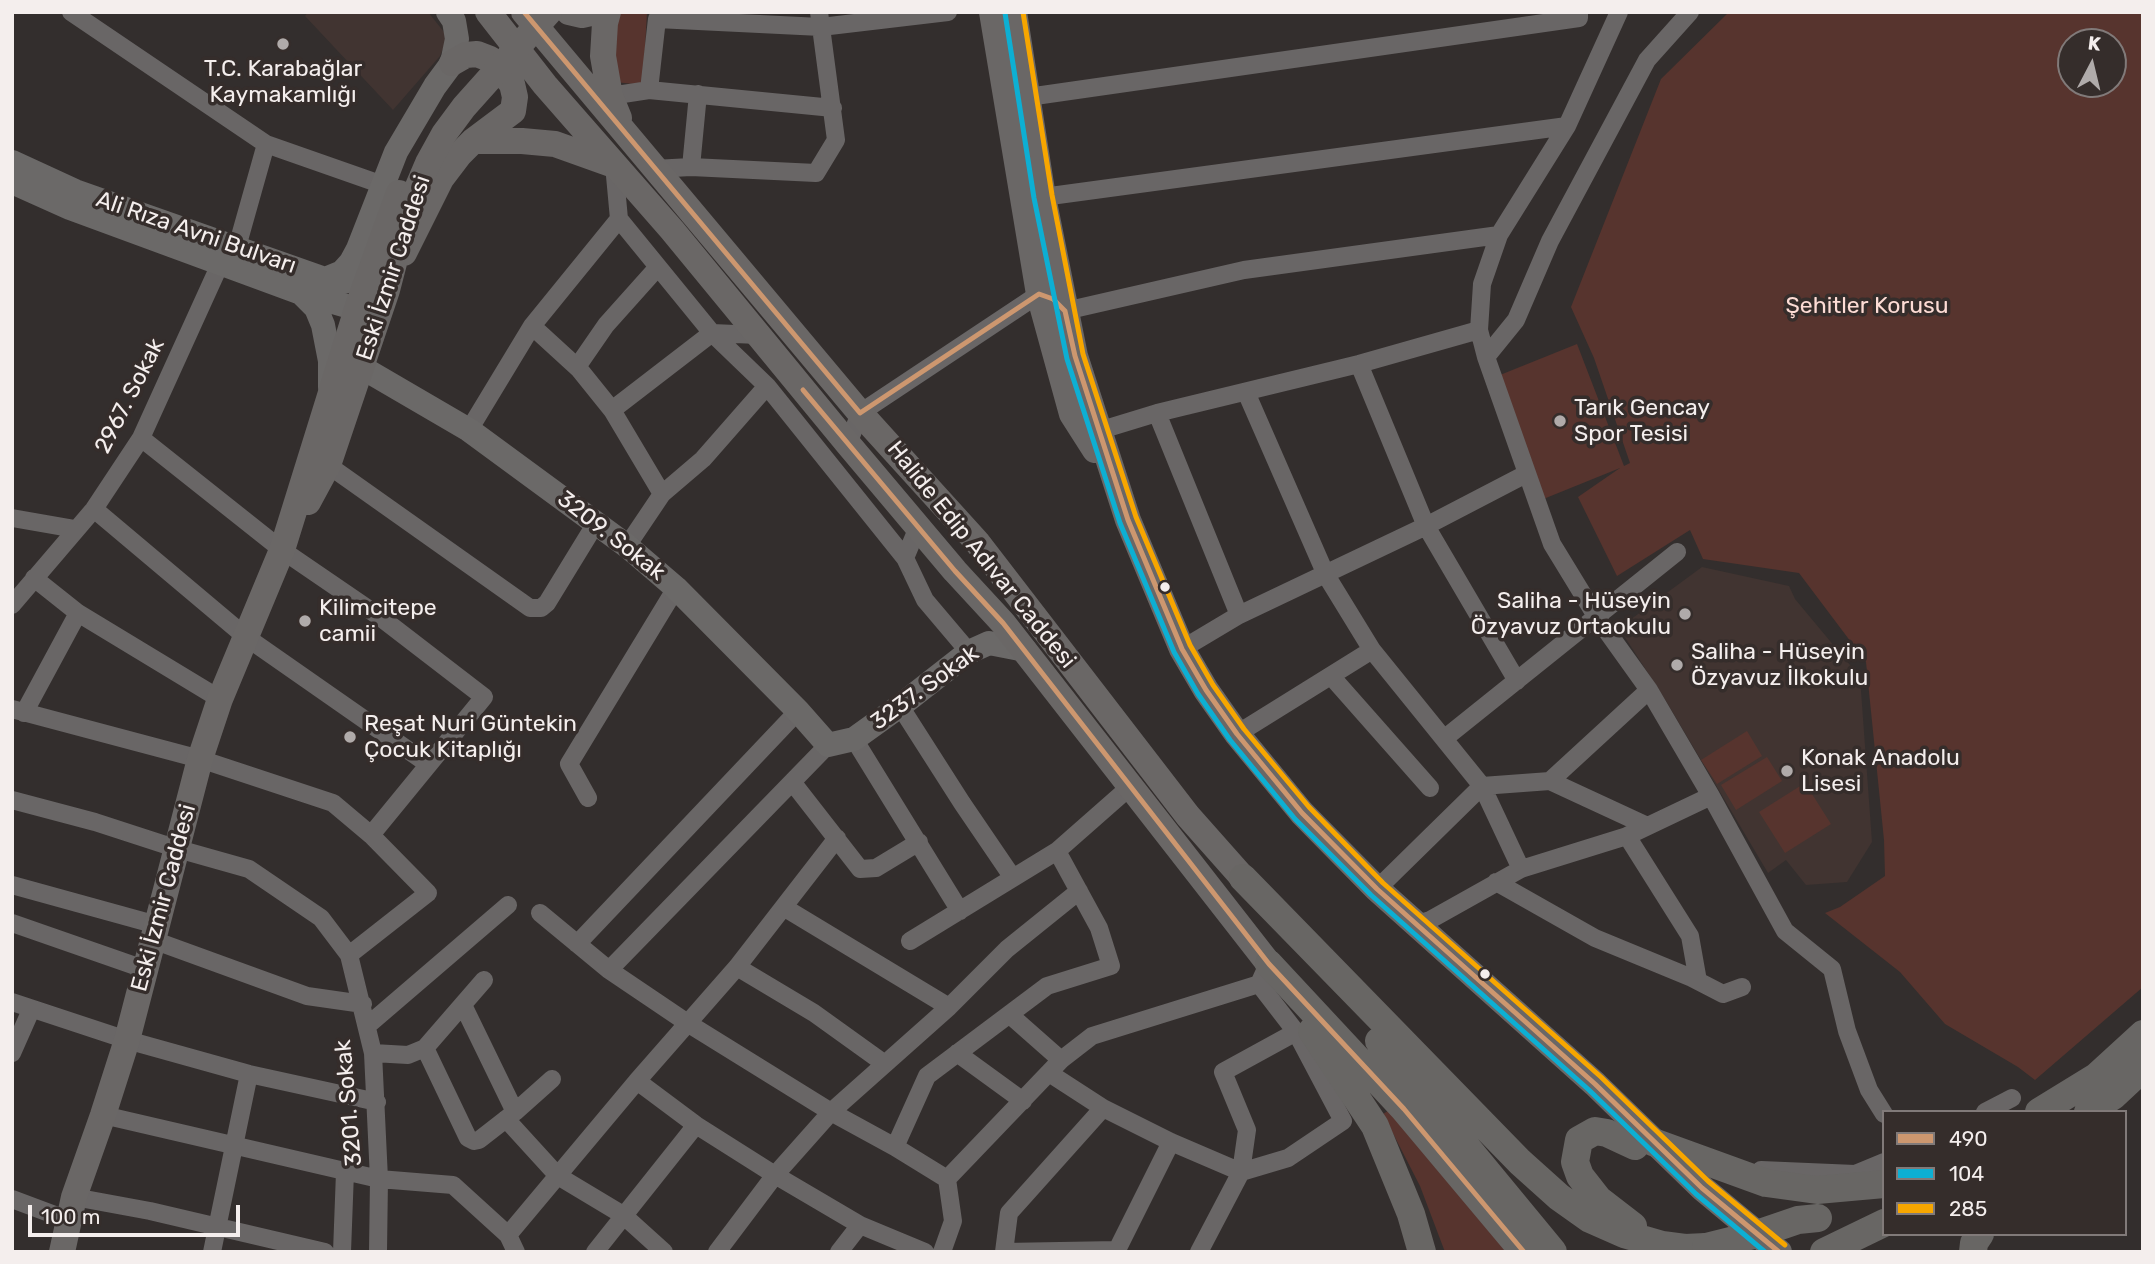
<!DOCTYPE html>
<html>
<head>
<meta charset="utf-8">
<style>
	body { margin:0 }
	#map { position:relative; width:2155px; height:1264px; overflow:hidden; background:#332e2d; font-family:Rubik,sans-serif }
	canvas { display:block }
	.frame { position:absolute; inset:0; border:14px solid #f4eeed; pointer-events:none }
	.legend { position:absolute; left:1882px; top:1110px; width:245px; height:126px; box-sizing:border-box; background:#352d2b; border:2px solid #817a79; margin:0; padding:9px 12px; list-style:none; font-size:21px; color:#f4eeed }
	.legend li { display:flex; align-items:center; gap:14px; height:35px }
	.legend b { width:35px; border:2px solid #817a79 }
	.north { position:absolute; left:2057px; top:28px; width:70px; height:70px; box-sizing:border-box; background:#352d2b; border:2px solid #817a79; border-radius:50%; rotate:7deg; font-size:19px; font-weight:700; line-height:28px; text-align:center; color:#f4eeed }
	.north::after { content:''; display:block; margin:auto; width:24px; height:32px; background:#b0abaa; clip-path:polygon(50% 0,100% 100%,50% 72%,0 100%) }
	.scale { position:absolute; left:28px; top:1205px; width:212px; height:32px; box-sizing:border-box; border:4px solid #f4eeed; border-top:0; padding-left:9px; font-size:21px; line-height:24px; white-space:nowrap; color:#f4eeed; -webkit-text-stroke:5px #352d2b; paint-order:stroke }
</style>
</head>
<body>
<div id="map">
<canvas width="2155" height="1264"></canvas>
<div class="frame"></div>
<ul class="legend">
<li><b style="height:9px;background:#cd976f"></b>490</li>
<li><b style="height:9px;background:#0dafd3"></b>104</li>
<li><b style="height:9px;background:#f7a600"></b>285</li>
</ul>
<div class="north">K</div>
<div class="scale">100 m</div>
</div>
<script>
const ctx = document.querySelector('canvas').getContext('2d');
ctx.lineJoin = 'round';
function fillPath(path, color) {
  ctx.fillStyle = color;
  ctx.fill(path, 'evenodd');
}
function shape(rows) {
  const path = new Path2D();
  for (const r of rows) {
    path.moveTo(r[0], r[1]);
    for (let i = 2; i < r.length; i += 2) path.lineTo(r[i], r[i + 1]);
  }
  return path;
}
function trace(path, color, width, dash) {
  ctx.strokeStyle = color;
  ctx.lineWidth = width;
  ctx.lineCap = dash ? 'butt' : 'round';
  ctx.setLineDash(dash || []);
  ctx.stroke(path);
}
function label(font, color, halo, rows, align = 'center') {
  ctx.font = font + ' Rubik,sans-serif';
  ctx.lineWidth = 7;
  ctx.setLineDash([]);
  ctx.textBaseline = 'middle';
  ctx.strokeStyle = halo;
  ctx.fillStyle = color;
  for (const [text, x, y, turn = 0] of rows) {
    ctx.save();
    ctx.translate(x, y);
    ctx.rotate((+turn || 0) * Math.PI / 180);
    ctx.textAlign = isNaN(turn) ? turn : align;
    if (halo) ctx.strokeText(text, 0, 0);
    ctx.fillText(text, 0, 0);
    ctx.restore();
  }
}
fillPath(shape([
	[308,12,428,12,448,37,440,56,393,110,305,16],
	[1702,567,1789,586,1795,599,1860,677,1872,842,1847,882,1806,885,1786,860,1768,873,1666,701,1619,628]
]), '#413431');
fillPath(shape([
	[617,12,647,12,643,85,615,82],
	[1729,12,2143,12,2143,987,2035,1080,2018,1067,1945,1024,1900,972,1825,913,1840,907,1885,876,1884,840,1866,662,1799,573,1703,559,1690,530,1617,576,1578,497,1620,468,1536,502,1500,375,1577,344,1624,466,1630,463,1594,358,1571,307,1661,79],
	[2071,42,2113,42,2113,84,2071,84],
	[1747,731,1762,756,1717,784,1701,760],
	[1767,757,1782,781,1736,810,1721,785],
	[1805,783,1831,824,1785,853,1759,812],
	[1394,1107,1513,1252,1445,1252,1420,1186,1383,1114]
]), '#57342e');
trace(shape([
	[71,12,266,144,383,185],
	[1619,12,1567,126,1499,235,1482,284,1479,330,1486,357,1552,544,1596,616,1649,690,1711,796,1785,931,1832,969,1847,1031,1869,1090,1884,1114],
	[649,90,657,19,821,27,948,12],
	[610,96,649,90,833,108],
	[1028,97,1579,18,1579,12],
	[614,165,619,219,712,333,767,386,905,558,918,527],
	[691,167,698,94],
	[654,169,691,167,816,173,836,140,819,12],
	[1043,197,1567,126],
	[237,247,266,144],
	[1065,311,1244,270,1499,235],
	[532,326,579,369,612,410,662,494],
	[1486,357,1516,320,1550,241,1647,60,1690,12],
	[1359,364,1426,526,1517,681],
	[577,367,606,325,657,268],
	[1246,392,1326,575,1372,650,1482,786,1521,869],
	[612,410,712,333,758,335],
	[1157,413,1239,615],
	[469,430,532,326,619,219],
	[1098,431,1157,413,1359,364,1479,330],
	[141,438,282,550,380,617,484,697,371,835],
	[848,444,860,413,1039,294],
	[328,465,530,608,541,608,547,603,596,523],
	[94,509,246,637,428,764],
	[12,518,75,529],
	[627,546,662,494,703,459,767,386],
	[905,558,925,600,969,652],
	[34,578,78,613,220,699],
	[12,605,94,509,141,438,221,262],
	[1182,649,1239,615,1426,526,1526,474],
	[1331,676,1430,788],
	[900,706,962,803,1013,878],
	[12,709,200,759,333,803,371,835,428,893,349,955],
	[24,713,78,613],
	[1237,734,1372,650],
	[1445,738,1677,552],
	[854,739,960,911],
	[1550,781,1645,825],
	[793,783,860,869,876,868,919,842],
	[588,798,569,764,676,588],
	[12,800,95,822,178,849,249,869,321,918,349,955,373,1053,379,1179,378,1252],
	[1627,836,1690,936,1698,981],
	[1496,882,1595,938,1692,978,1723,994,1742,987],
	[12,885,157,925],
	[1377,889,1482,786,1550,781,1649,690],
	[785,908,949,1007],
	[540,913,609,970,689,1024,831,1112,895,1147,947,1179],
	[12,923,144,969],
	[1417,924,1430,920,1521,869,1627,836,1711,796],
	[153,940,307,996,363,1004],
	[910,941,1057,851],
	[577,944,798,711],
	[737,967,814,1013,885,1064],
	[609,970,828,745],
	[12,1002,127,1040,249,1074,377,1102],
	[463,1005,515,1112],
	[1010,1015,1061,1060],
	[367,1026,508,905],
	[425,1048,468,1138,474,1141,479,1140,515,1112,552,1079],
	[12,1053,31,1010],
	[373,1053,408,1055,425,1048,484,980],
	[957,1053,1023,1101],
	[1049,1073,1103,1108,1171,1142,1241,1172,1288,1158,1343,1121,1296,1032,1259,984],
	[637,1081,696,1125,775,1175,860,1225,925,1252],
	[1985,1112,2012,1098],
	[103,1115,379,1179,453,1185,508,1235,516,1252],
	[506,1119,558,1176,623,1215,664,1252],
	[895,1147,927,1076,1047,986,1111,966,1099,928,1057,851,1132,785],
	[1761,1170,1855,1174,1884,1162],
	[74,1197,150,1211,325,1252],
	[12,1199,68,1220],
	[508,1235,637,1081,737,967,837,838],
	[212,1252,249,1074],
	[342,1252,345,1172],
	[595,1252,696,1125],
	[717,1252,775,1175,831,1112,949,1007,1007,949,1079,891],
	[839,1252,860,1225],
	[942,1252,953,1221,947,1179,1061,1060,1092,1036,1259,984,1264,973],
	[1004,1252,1117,1250,1171,1142],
	[1004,1252,1009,1213,1103,1108],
	[1199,1252,1241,1172,1247,1130,1223,1072,1296,1032]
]), '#696666', 18);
trace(shape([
	[12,162,75,191,325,279,340,282,354,280,366,272,375,259],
	[12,182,70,208,301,293,316,308,323,325,330,361,330,387],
	[325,279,342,272,351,262,358,249,396,152,435,86,452,63,457,39,454,21,448,12],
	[302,293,357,309,374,303],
	[361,367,469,430,627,546,676,588,798,711,828,745,854,739,900,706,969,652,989,643,1025,650]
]), '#6b6968', 24);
trace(shape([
	[488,12,545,85,672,230,848,444,955,571,1003,623,1269,964],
	[524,12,860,413,977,542,1188,816,1243,878],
	[569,12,582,15,595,12],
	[608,12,605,23,603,56,610,96,619,118],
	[992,12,1039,294,1072,414,1095,450],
	[1014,12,1043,197,1075,356,1128,520,1182,649,1206,690,1237,734,1302,813,1377,889,1595,1084,1702,1188,1779,1252],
	[473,141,522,141,555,144,611,164],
	[404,253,441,179,460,154,473,141,513,111,515,97,512,84,490,59,477,54,466,55,452,63],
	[308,502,328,465,387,290,403,228],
	[62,1252,74,1197,103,1115,127,1040,200,759,220,699,282,550,357,309,399,193]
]), '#6a6766', 26);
trace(shape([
	[1243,878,1520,1162,1559,1197,1590,1219,1624,1234,1662,1245,1685,1248,1706,1247],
	[1269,964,1404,1109,1524,1252],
	[1312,1031,1375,1126,1411,1214,1422,1252],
	[1379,1041,1553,1252],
	[2039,1112,2096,1077,2143,1034],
	[2088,1112,2113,1096,2143,1068],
	[1653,1142,1766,1183,1817,1190,1884,1184],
	[1633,1226,1598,1199,1580,1176,1575,1162,1579,1140,1595,1131,1607,1133,1635,1146],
	[1824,1252,1884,1223],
	[1973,1252,1974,1243,1980,1234]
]), '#686664', 28);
trace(shape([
	[413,198,428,163,444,134,464,107,549,12]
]), '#6a6766', 26);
trace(shape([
	[1706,1247,1754,1235,1798,1220,1818,1218]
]), '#686664', 28);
trace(shape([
	[524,12,860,413,1039,294,1053,299,1065,311,1075,356,1128,520,1182,649,1206,690,1237,734,1302,813,1377,889,1595,1084,1702,1188,1779,1252],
	[803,390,955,571,1003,623,1269,964,1404,1109,1524,1252]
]), '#cd976f', 5);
trace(shape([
	[1005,13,1034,198,1067,359,1120,523,1174,652,1198,694,1230,740,1295,819,1371,895,1589,1090,1696,1194,1765,1252]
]), '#0dafd3', 5);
trace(shape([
	[1023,12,1052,195,1083,354,1136,517,1190,645,1213,685,1244,729,1309,807,1383,883,1601,1077,1708,1181,1785,1245]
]), '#f7a600', 5);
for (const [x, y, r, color] of [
	[283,44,7,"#b0abaa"],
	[1560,421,7,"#b0abaa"],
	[1165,587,6,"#f4eeed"],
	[1685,614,7,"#b0abaa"],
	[305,621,7,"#b0abaa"],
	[1677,665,7,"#b0abaa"],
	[350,737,7,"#b0abaa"],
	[1787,771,7,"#b0abaa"],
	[1485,974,6,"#f4eeed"]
]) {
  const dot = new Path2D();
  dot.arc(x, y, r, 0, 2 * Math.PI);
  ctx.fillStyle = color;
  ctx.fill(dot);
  trace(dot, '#352d2b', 2.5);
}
label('23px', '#f4eeed', '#352d2b', [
	["T.C. Karabağlar",283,69,"center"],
	["Kaymakamlığı",283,95,"center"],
	["Tarık Gencay",1574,408],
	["Spor Tesisi",1574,434],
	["Saliha - Hüseyin",1671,601,"right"],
	["Özyavuz Ortaokulu",1671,627,"right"],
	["Kilimcitepe",319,608],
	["camii",319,634],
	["Saliha - Hüseyin",1691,652],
	["Özyavuz İlkokulu",1691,678],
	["Reşat Nuri Güntekin",364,724],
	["Çocuk Kitaplığı",364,750],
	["Konak Anadolu",1801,758],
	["Lisesi",1801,784]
], 'left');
label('23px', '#f4eeed', '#352d2b', [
	["Ali Rıza Avni Bulvarı",196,233,19],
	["Eski İzmir Caddesi",394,268,-72],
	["2967. Sokak",130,396,-63],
	["3209. Sokak",611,536,38],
	["Halide Edip Adıvar Caddesi",981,555,51],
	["3237. Sokak",925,688,-36],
	["Eski İzmir Caddesi",164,898,-75],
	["3201. Sokak",349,1103,-95]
]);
label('23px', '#fddcd5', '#352d2b', [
	["Şehitler Korusu",1867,306]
]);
</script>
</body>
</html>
